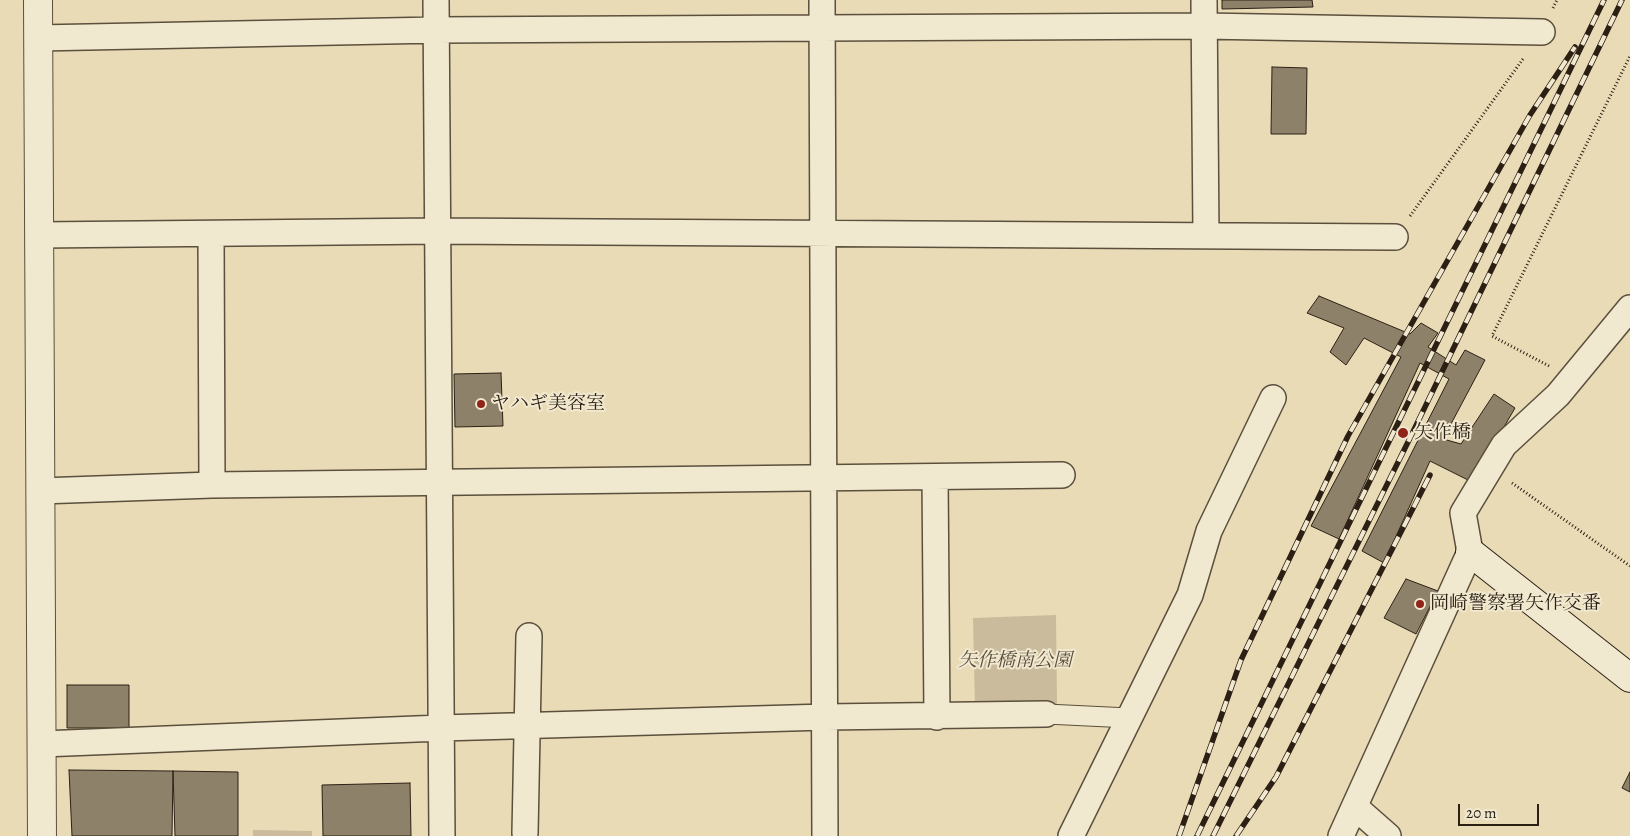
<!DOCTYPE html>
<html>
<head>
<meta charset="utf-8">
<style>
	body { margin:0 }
	#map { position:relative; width:1630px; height:836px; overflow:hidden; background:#e9dbb6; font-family:Alegreya,serif }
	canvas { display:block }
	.scale { position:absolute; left:1458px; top:804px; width:81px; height:22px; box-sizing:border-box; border:2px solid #2c2015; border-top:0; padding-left:6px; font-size:15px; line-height:18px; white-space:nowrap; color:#2c2015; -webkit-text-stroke:4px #f1e8d0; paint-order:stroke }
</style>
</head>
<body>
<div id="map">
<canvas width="1630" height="836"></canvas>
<div class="scale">20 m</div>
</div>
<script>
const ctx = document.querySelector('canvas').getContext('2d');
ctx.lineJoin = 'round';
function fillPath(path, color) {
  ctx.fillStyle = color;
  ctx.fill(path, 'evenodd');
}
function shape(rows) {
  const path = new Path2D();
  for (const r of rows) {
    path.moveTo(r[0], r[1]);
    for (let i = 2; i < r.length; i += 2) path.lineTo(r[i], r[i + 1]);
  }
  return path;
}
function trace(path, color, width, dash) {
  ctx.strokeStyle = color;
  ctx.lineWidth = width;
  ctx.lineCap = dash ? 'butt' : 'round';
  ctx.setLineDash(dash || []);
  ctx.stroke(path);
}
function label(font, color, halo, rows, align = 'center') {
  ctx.font = font + ' Alegreya,"Noto Serif JP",serif';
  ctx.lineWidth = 4;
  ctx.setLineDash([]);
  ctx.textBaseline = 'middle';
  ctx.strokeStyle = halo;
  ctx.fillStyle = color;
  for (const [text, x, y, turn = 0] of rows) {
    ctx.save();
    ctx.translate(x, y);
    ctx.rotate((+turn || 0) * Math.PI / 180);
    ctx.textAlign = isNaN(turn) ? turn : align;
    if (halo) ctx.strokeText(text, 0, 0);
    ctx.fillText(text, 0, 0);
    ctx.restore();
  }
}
fillPath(shape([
	[1056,615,1057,705,975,709,973,618],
	[253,830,312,831,312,836,253,836]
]), '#c9bb9b');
const building = shape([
	[1222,0,1312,0,1313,7,1222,9,1222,0],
	[1272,67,1307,68,1306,134,1271,134,1272,67],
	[1319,296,1410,334,1421,323,1438,333,1428,347,1456,365,1465,350,1485,360,1443,439,1461,444,1494,394,1515,408,1472,482,1430,461,1384,563,1362,551,1449,379,1420,363,1339,539,1311,526,1401,357,1364,338,1346,365,1330,352,1344,328,1307,313,1319,296],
	[501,373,503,426,455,427,454,374,501,373],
	[1406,579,1438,591,1416,634,1384,618,1406,579],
	[67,685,129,685,129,728,67,728,67,685],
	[69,770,173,771,172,836,72,836,69,770],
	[173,771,238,772,238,836,175,836,173,771],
	[1630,772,1630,792,1622,788,1630,772],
	[410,783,411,836,323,836,322,785,410,783]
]);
fillPath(building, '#8e8169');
trace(building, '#2c2015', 1);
const pedestrian = shape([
	[1046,714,1129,718]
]);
const minor = shape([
	[436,0,442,836],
	[822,0,825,836],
	[1204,0,1206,235],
	[38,38,436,30,1204,26,1542,32],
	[39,235,438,231,1395,237],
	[211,235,212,485],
	[935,477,937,717],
	[40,491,212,485,1062,475],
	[42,744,441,728,826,717,1046,714],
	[1355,807,1388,836],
	[525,833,529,636],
	[1071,836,1190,595,1209,531,1273,398],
	[1341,836,1470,552,1463,513,1504,445,1558,395,1630,308]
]);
const tertiary = shape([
	[38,0,42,836]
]);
const secondary = shape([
	[1470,552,1630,678]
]);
trace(pedestrian, '#5b4f3d', 21);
trace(minor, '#5b4f3d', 28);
trace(tertiary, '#5b4f3d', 30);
trace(secondary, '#2c2015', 30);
trace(shape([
	[1553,8,1557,0],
	[1410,216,1523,59],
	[1549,366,1492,336,1630,56],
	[1512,483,1630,566]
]), '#2c2015', 3, [1, 2.5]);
trace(pedestrian, '#f1e8d0', 19);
trace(minor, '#f1e8d0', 25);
trace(tertiary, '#f1e8d0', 28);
trace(secondary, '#f1e8d0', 28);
const rail = shape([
	[1179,836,1241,660,1348,436,1530,115,1575,47],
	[1197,836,1604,0],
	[1213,836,1410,438,1622,0],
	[1236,836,1276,777,1430,475]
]);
trace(rail, '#2c2015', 5.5);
trace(rail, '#f1e8d0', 4, [11]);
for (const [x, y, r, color] of [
	[481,404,5,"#8f2418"],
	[1403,433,6,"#8f2418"],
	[1420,604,5,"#8f2418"]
]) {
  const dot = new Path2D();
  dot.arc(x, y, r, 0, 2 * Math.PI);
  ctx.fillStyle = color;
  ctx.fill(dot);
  trace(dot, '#f1e8d0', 2);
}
label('19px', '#2c2015', '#f1e8d0', [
	["ヤハギ美容室",491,404],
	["矢作橋",1414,433],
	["岡崎警察署矢作交番",1430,604]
], 'left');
label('italic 19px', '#5b4e3d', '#f1e8d0', [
	["矢作橋南公園",1015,661]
]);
</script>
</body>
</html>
